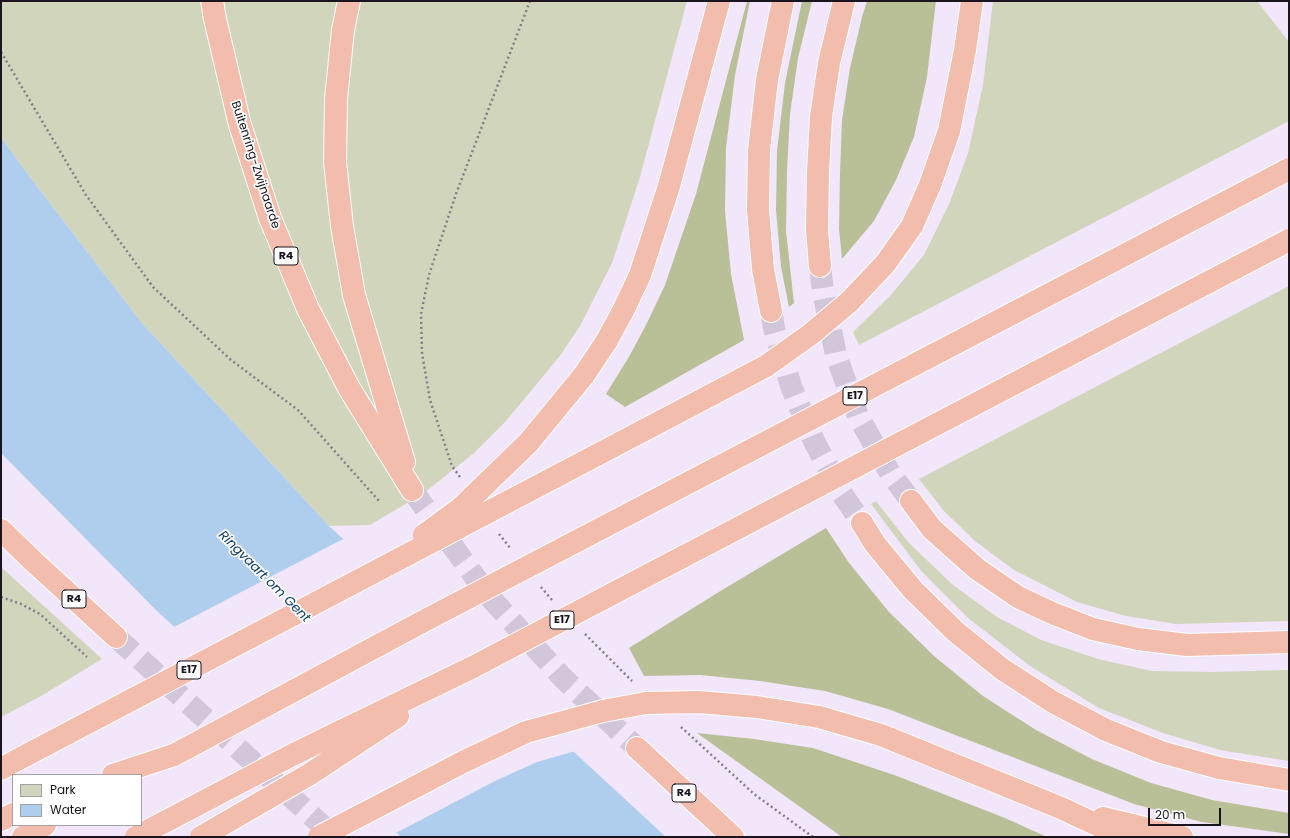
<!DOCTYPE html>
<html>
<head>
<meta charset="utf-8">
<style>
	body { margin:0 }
	#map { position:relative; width:1290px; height:838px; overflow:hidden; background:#f2e6fb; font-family:Poppins,sans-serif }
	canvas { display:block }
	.frame { position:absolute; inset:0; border:2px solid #19141d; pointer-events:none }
	.legend { position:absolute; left:12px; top:774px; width:130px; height:52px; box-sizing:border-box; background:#fff; border:1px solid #a3a1a5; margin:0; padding:5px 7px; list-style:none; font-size:12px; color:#19141d }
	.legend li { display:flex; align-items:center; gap:8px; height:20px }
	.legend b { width:20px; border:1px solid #a3a1a5 }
	.scale { position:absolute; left:1148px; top:808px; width:73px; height:18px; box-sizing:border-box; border:2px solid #19141d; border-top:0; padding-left:5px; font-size:12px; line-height:14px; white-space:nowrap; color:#19141d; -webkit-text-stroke:3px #fff; paint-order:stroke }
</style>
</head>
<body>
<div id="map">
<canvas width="1290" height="838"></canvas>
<div class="frame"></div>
<ul class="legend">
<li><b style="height:11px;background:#d1d5bc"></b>Park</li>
<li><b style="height:11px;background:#afceee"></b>Water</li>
</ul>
<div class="scale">20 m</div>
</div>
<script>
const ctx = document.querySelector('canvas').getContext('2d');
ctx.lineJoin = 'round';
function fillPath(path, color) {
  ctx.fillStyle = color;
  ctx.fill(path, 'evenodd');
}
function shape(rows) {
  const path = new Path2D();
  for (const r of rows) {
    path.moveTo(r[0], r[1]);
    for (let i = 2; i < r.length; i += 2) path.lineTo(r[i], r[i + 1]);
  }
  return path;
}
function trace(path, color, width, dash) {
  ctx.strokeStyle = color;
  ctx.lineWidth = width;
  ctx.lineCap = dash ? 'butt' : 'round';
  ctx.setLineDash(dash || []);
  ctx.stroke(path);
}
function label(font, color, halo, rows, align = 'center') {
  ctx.font = font + ' Poppins,sans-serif';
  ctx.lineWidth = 3.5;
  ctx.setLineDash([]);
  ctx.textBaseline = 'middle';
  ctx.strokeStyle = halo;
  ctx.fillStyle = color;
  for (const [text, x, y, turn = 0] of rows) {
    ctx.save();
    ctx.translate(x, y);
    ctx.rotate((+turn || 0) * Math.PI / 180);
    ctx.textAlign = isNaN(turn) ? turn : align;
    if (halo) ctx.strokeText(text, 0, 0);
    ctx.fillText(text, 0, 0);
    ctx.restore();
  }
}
fillPath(shape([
	[1,1,687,1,640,177,612,263,580,326,559,357,506,421,474,453,424,493,370,525,329,526,141,322,26,172,1,137],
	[993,1,1257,1,1289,42,1289,121,859,345,853,332,890,296,924,255,950,202,968,153,983,85],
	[1289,286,1289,621,1176,624,1126,616,1077,602,1014,570,975,541,944,511,919,479],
	[876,501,909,543,953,585,997,617,1041,640,1098,659,1152,671,1213,672,1289,670,1289,761,1220,750,1163,733,1099,708,1030,666,968,618,922,572,871,504],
	[1,567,102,659,41,696,1,717]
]), '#d1d5bc');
fillPath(shape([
	[747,1,750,1,735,75,726,148,725,211,731,274,744,340,625,407,606,394,630,355,647,323,665,285,696,194],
	[802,1,812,1,798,58,790,114,787,171,786,231,794,303,789,307,781,267,776,210,777,151,785,83],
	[867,1,936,1,927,77,914,137,896,180,874,221,842,259,839,229,840,173,842,120,850,68,862,17],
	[826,528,849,563,889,612,934,656,983,696,1036,730,1092,759,1151,783,1212,800,1289,813,1289,834,1202,822,1134,804,888,709,825,691,760,681,700,675,644,676,629,648,722,590],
	[697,733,754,739,813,748,897,776,1005,818,1047,837,842,837]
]), '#b9c097');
fillPath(shape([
	[1,137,26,172,141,322,329,526,666,837,401,837,157,611,1,453]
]), '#afceee');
fillPath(shape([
	[345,538,575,751,537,762,495,781,394,834,172,628]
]), '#f2e6fb');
trace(shape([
	[820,266,823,291,836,355,858,416,890,473,911,501],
	[771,311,774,328,791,386,814,441,842,494,862,523],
	[412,490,488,595,562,677,637,748],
	[116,637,335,837]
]), '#d1c6da', 22, [22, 11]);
const highway = shape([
	[212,1,215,19,240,125,270,218,308,309,349,388,412,490],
	[349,1,343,30,336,99,335,162,342,226,354,295,404,462],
	[820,266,817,230,818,172,821,117,829,63,844,1],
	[849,302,885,264,912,226,930,185,949,131,965,50,972,1],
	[771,311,763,269,758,210,759,150,767,80,783,1],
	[606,342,623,311,640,275,669,186,719,1],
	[911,501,932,529,977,569,1018,597,1052,613,1093,629,1138,639,1187,645,1289,642],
	[862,523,875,544,913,590,956,632,1002,669,1053,702,1106,730,1161,752,1219,768,1289,780],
	[1,530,33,561,116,637],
	[603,711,646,703],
	[819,717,881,735,1061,808,1123,837],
	[637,748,733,837],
	[294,754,473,667],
	[1,769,19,759],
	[310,774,398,716],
	[113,775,174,755],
	[1103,818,1182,837],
	[1,820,13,814],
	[23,837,45,825]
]);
trace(highway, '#fff', 24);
trace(shape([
	[1,52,86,195,153,287,231,360,298,410,379,501],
	[460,477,452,466,430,400,422,353,421,314,429,275,456,194,530,1],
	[499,534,511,549],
	[541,587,552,600],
	[1,597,21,604,40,614,87,657],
	[585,634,632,681],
	[681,727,754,794,813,837]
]), '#847c8b', 2.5, [2, 3]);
trace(highway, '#f3bdae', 22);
const highwayBridge = shape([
	[424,535,462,507,529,442,584,375,606,342],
	[473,667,652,573,1289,240],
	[646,703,699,702,757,707,819,717],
	[174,755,420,623,1289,169],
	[19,759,766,366,811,334,849,302],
	[136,837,294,754],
	[201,837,310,774],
	[319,837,463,762,526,732,603,711]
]);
trace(highwayBridge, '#fff', 24, []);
trace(highwayBridge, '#f3bdae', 22);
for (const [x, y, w] of [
	[286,256,24],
	[855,396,24],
	[74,599,24],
	[562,620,24],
	[189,670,24],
	[684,793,24]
]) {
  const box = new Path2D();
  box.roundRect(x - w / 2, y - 9, w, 18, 3);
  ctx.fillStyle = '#fff';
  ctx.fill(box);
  trace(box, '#19141d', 1);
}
label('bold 11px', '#19141d', null, [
	["R4",286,256],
	["E17",855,396],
	["R4",74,599],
	["E17",562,620],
	["E17",189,670],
	["R4",684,793]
]);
label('12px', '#19141d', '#fff', [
	["Buitenring-Zwijnaarde",255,165,72]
]);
label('italic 13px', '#0d3d66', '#fff', [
	["Ringvaart om Gent",264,577,45]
]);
</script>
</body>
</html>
